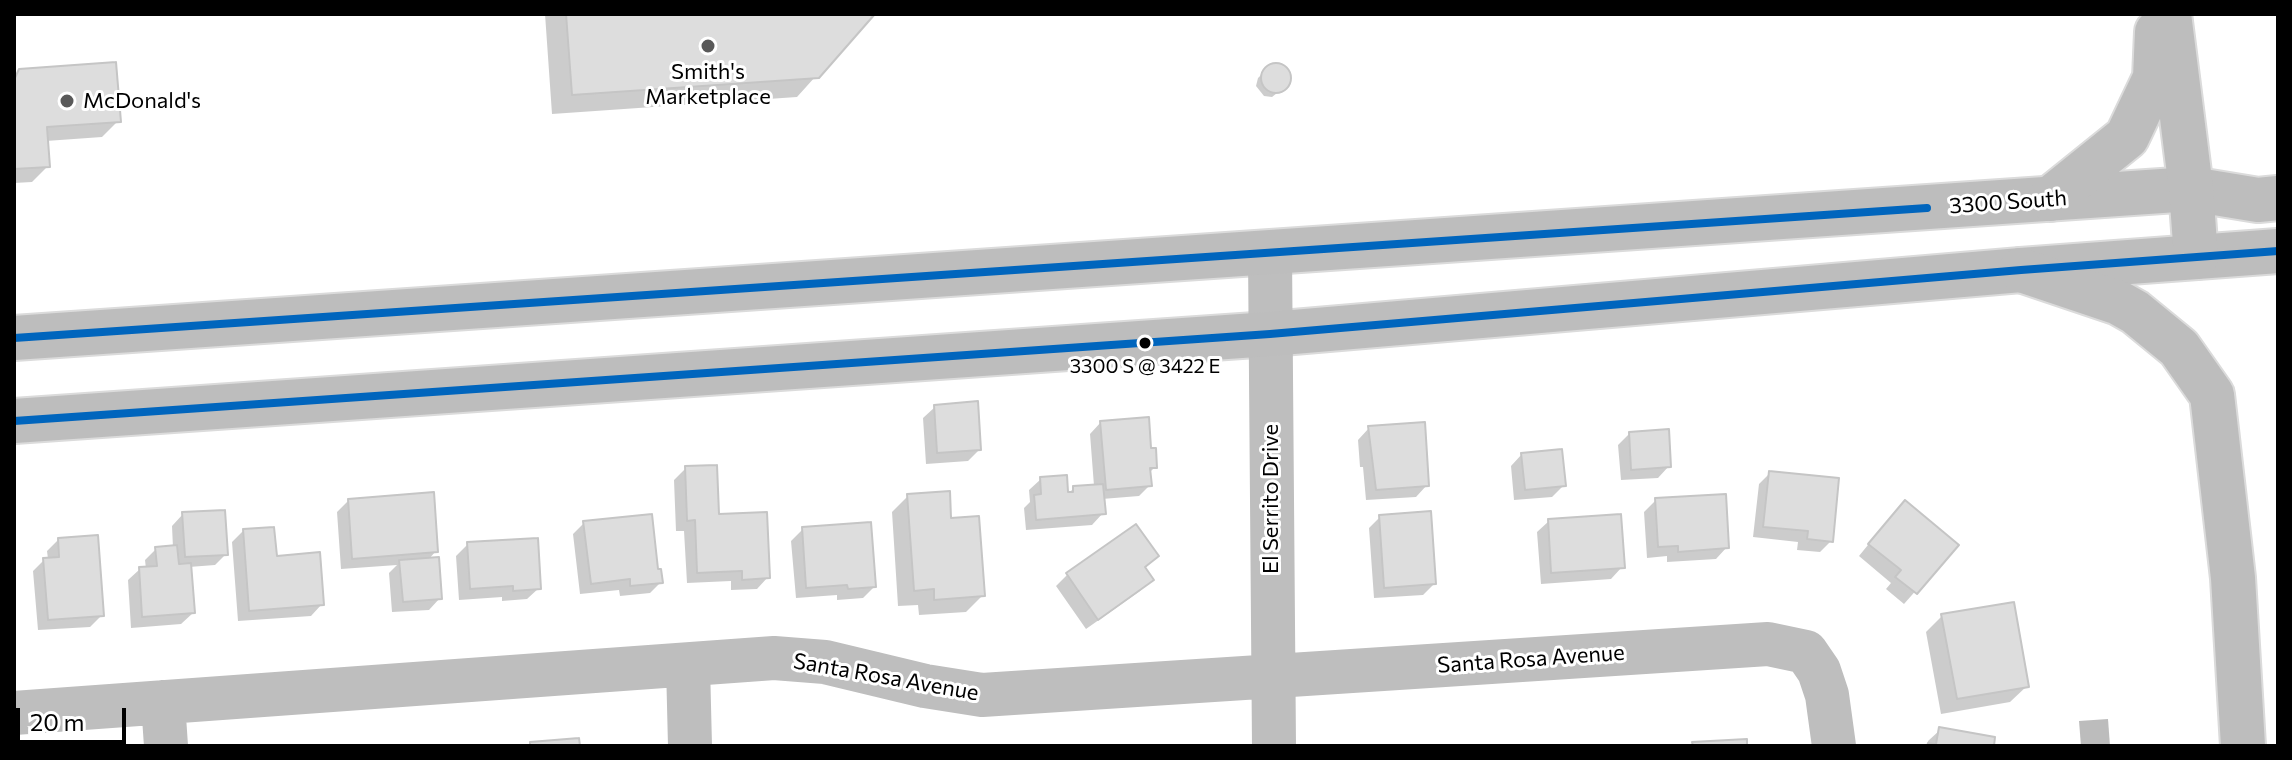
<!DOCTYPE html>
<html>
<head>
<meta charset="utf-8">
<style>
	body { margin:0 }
	#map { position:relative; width:2292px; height:760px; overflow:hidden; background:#fff; font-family:Commissioner,sans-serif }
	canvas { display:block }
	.frame { position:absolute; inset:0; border:16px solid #000; pointer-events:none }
	.scale { position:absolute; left:16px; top:708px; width:110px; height:36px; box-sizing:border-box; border:4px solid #000; border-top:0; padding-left:10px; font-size:24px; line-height:28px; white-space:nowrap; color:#000; -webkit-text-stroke:6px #fff; paint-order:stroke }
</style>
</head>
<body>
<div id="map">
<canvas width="2292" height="760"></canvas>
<div class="frame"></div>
<div class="scale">20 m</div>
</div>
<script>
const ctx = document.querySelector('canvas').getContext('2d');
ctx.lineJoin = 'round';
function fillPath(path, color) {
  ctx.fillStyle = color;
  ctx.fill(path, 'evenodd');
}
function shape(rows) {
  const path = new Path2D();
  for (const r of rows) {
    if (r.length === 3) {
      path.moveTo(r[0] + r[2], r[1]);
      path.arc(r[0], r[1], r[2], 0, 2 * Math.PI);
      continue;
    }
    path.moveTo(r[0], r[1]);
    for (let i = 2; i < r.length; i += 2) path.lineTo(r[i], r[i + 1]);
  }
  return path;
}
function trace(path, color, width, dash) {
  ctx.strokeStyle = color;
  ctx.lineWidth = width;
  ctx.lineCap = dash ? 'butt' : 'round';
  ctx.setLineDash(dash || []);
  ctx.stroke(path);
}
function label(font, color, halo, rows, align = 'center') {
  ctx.font = font + ' Commissioner,sans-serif';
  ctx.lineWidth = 6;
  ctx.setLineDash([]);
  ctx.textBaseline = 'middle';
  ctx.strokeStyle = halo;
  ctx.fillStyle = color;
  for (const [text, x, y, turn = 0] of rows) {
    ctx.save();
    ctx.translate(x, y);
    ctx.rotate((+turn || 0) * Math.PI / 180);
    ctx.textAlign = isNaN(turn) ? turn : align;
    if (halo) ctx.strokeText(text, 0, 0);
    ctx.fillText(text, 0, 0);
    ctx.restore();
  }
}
fillPath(shape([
	[2108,719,2110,746,2081,746,2079,721]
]), '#bcbcbc');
fillPath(shape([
	[545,14,872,14,797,97,552,114],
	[1271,65,1284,67,1289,78,1286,86,1272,97,1264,96,1256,86,1258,78],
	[20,70,118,121,102,137,46,141,48,166,32,182,14,183,14,76],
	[935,407,979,450,968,461,926,464,923,418],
	[1101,422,1150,450,1155,467,1149,473,1150,485,1139,496,1102,499,1103,513,1092,525,1026,530,1024,508,1030,502,1029,490,1041,479,1066,496,1074,488,1094,486,1090,434],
	[1369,428,1427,485,1416,497,1366,500,1363,467,1360,467,1358,440],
	[1629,434,1669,466,1658,478,1621,480,1618,445],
	[1522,454,1563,486,1552,497,1514,500,1511,466],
	[686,468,717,516,768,577,757,589,731,590,731,581,687,583,684,531,676,531,674,480],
	[1770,473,1831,541,1820,552,1797,550,1798,542,1753,537,1759,484],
	[908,496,950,520,982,596,966,612,919,615,918,605,898,606,892,512],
	[1656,500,1727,547,1716,559,1667,562,1667,556,1647,558,1644,512],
	[348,501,436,551,428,560,440,598,429,610,392,612,389,573,397,565,341,569,337,512],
	[183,514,226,554,215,565,189,567,193,613,181,624,131,628,128,580,140,569,146,569,145,560,156,549,173,548,172,526],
	[1893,514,1956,545,1904,604,1886,589,1891,583,1859,556],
	[1380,517,1434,584,1423,595,1374,598,1369,528],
	[1549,521,1622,567,1611,579,1541,584,1537,532],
	[584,523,661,582,650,593,620,596,619,590,580,594,573,534],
	[1135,526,1157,556,1144,569,1151,580,1140,591,1086,629,1056,586,1067,575],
	[803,529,874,587,863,598,837,600,837,595,796,598,791,541],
	[243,531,322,604,311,616,238,621,232,542],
	[58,540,102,615,90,627,38,630,33,571,44,560,48,559,47,551],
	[468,544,539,588,527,599,502,601,502,597,459,600,456,556],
	[1942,616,2027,686,2010,702,1941,714,1926,632],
	[1940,730,1992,746,1927,746,1928,741]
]), '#0003');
const building = shape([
	[566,14,875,14,819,78,572,95,566,14],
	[116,62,121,122,47,127,50,167,14,169,14,80,19,69,116,62],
	[1276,78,15],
	[978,401,981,450,937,453,934,405,978,401],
	[1149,417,1151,448,1156,448,1157,468,1150,468,1152,486,1106,490,1100,421,1149,417],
	[1425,422,1429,486,1376,490,1368,426,1425,422],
	[1669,429,1671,467,1631,470,1629,432,1669,429],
	[1562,449,1566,486,1525,490,1521,453,1562,449],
	[717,465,719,514,767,512,770,578,742,580,742,571,697,573,695,520,687,521,685,466,717,465],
	[1769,471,1839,478,1833,542,1807,539,1808,531,1763,527,1769,471],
	[1067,475,1068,492,1073,492,1073,486,1103,484,1106,514,1036,520,1034,495,1041,494,1040,477,1067,475],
	[950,491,951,518,979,516,985,596,934,600,934,589,914,591,907,494,950,491],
	[434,492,438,552,352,559,348,499,434,492],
	[1726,494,1729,548,1678,552,1678,546,1658,547,1655,498,1726,494],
	[1905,500,1959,545,1917,594,1895,577,1901,570,1868,544,1905,500],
	[225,510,228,555,185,557,182,512,225,510],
	[1431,511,1436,584,1384,588,1379,515,1431,511],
	[652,514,658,569,661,569,663,583,630,586,630,579,591,584,583,521,652,514],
	[1621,514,1625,568,1551,573,1548,519,1621,514],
	[871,522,876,587,848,589,847,585,806,588,802,527,871,522],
	[1136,524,1159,556,1145,567,1154,580,1098,620,1066,573,1136,524],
	[274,527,277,556,320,552,324,605,249,611,243,529,274,527],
	[98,535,104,616,48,620,43,558,59,557,58,538,98,535],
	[538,538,541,589,513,591,513,586,470,589,467,542,538,538],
	[177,545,179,564,191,563,195,613,142,617,139,567,157,566,155,547,177,545],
	[439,557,442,599,403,602,399,560,439,557],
	[2014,602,2029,687,1957,699,1941,614,2014,602],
	[1939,727,1995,737,1994,746,1927,746,1928,743,1936,744,1939,727],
	[579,738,580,746,530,746,530,742,579,738],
	[1747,739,1747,746,1693,746,1692,742,1747,739]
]);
fillPath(building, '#ddd');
trace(building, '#c5c5c5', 2);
const major = shape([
	[14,338,2191,189,2258,200,2278,198],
	[14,421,1270,334,2021,270,2278,251]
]);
const highway = shape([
	[2169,14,2191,189,2196,257],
	[2050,199,2127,137,2155,78,2157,32],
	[2021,270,2119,303,2135,312,2179,348,2212,395,2233,578,2243,746]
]);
trace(major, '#dbdbdb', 48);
trace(highway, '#dbdbdb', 48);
trace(shape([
	[1270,253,1274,746],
	[688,665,690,746],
	[163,702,166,746],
	[14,713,774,658,825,662,925,686,982,695,1768,644,1806,652,1819,671,1827,695,1834,746]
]), '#bebebe', 44);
trace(major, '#bdbdbd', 44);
trace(highway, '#bdbdbd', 44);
trace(shape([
	[14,338,1927,208],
	[14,421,1270,334,2021,270,2278,251]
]), '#0065bd', 8);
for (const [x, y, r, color] of [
	[708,46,8,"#595959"],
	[67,101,8,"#595959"],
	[1145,343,7,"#000"]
]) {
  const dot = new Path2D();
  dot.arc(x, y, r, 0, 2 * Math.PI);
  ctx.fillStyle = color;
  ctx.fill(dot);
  trace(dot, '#fff', 3);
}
label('20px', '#000', '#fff', [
	["3300 S @ 3422 E",1145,366]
]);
label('22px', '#000', '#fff', [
	["Smith's",708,72],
	["Marketplace",708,97],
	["McDonald's",83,101,"left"]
]);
label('22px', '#000', '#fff', [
	["3300 South",2008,202,-4],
	["El Serrito Drive",1271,499,-90],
	["Santa Rosa Avenue",1531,659,-4],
	["Santa Rosa Avenue",886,677,10]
]);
</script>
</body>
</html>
